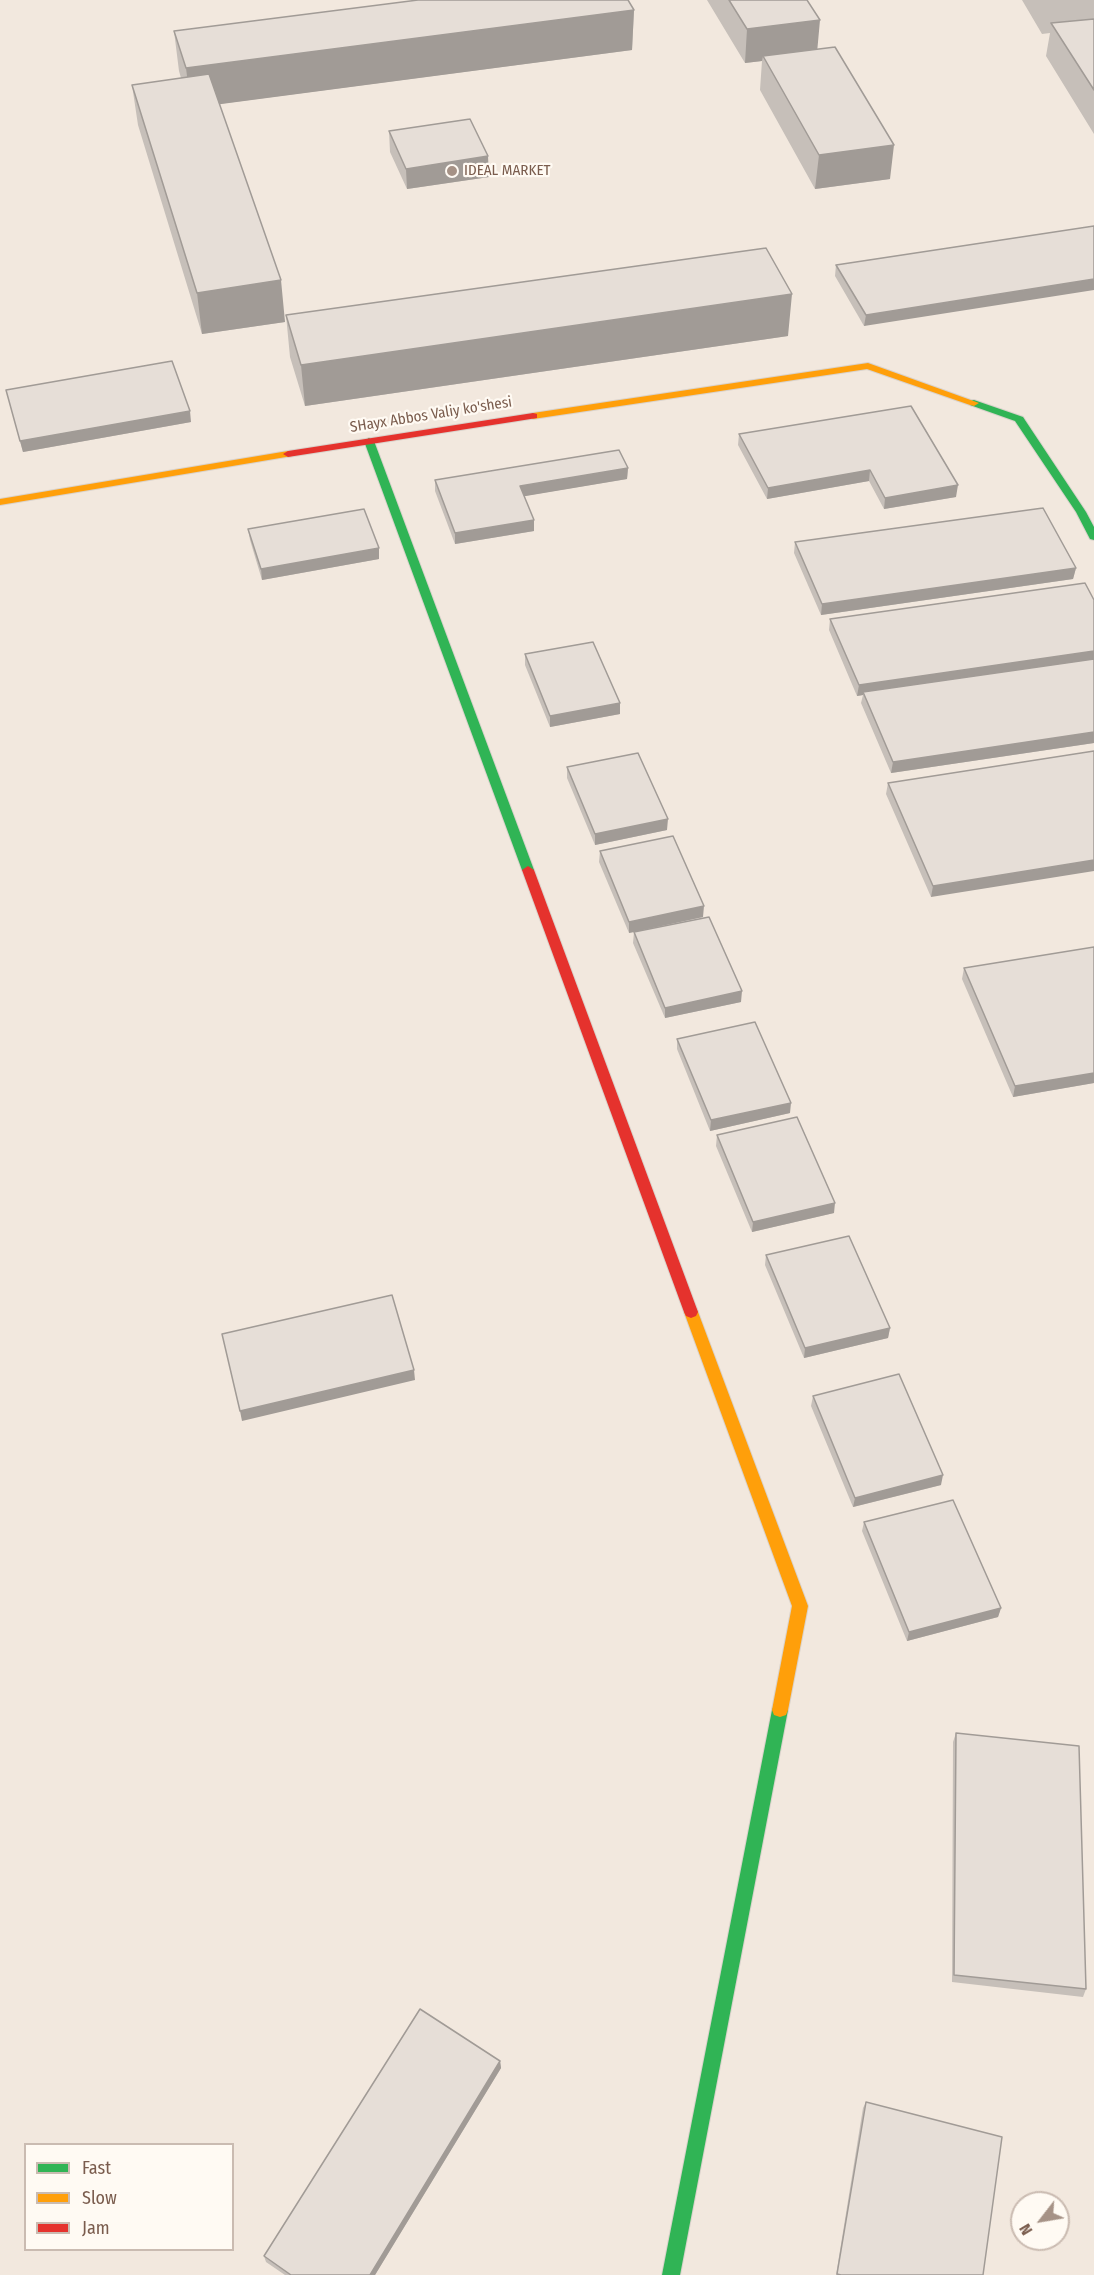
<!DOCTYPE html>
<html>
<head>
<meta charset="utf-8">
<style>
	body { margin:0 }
	#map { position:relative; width:1094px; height:2275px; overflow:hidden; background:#f9f5f0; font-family:"Fira Sans Condensed",sans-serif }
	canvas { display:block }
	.legend { position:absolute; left:24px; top:2143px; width:210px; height:108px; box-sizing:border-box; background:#fffaf3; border:2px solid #cabbb1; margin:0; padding:8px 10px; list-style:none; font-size:18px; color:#7a5c4d }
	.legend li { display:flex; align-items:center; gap:12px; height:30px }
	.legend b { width:30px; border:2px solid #cabbb1 }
	.north { position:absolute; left:1010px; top:2191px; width:60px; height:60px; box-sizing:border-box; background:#fffaf3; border:2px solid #cabbb1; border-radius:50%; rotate:239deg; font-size:16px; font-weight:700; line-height:24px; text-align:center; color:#7a5c4d }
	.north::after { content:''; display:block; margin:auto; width:21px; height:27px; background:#a69286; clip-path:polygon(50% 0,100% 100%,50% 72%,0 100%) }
</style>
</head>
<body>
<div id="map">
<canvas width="1094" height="2275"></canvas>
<ul class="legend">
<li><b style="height:8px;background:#30b455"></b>Fast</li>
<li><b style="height:8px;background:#ff9f0a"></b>Slow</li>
<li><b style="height:8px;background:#e5322d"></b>Jam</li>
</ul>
<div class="north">N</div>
</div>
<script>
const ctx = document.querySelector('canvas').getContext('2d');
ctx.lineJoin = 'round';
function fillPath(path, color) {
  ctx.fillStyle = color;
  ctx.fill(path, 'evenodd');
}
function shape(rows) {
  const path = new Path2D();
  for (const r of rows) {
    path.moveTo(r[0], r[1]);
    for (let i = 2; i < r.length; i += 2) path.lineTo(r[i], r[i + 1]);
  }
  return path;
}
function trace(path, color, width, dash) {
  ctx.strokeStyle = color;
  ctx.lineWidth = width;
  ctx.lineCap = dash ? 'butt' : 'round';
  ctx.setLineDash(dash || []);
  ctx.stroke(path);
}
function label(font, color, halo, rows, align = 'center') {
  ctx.font = font + ' "Fira Sans Condensed",sans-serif';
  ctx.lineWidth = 4.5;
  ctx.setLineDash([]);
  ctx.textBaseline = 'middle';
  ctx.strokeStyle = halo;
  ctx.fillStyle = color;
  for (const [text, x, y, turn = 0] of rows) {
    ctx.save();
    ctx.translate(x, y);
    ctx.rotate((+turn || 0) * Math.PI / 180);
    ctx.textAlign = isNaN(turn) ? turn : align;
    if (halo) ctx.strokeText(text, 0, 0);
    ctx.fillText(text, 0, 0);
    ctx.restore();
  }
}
fillPath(shape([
	[0,0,1094,0,1094,2275,0,2275],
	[26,2144,232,2144,232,2250,26,2250],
	[1022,2203,1058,2203,1058,2239,1022,2239]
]), '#f2e8de');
const fast = shape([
	[974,400,1023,417,1086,512,1094,527,1094,540,1090,539,1076,512,1015,421,970,405,970,401,974,400],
	[369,438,374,441,534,870,532,873,528,874,522,870,364,441,369,438],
	[780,1703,786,1705,788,1710,680,2275,662,2275,772,1710,774,1705,780,1703]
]);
const slow = shape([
	[868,363,979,403,974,406,970,405,867,369,533,419,528,416,533,413,868,363],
	[288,451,292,452,292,456,0,505,0,499,288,451],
	[691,1306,696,1308,698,1312,808,1606,788,1710,786,1715,780,1717,774,1715,772,1710,792,1606,684,1312,686,1308,691,1306]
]);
const jam = shape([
	[533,413,537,414,537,418,288,457,283,454,288,451,533,413],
	[528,866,534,870,698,1312,696,1316,691,1318,686,1316,684,1312,522,870,528,866]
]);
trace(fast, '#d9d2cb', 2);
trace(slow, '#d9d2cb', 2);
trace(jam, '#d9d2cb', 2);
fillPath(fast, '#30b455');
fillPath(slow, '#ff9f0a');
fillPath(jam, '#e5322d');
fillPath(shape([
	[707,0,807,0,817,49,890,179,815,189,760,90,762,61,745,63],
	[1022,0,1094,0,1094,134,1046,56,1050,33,1042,34],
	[634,10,632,50,219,104,285,322,202,334,138,125,132,85,181,78,179,71,174,31],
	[389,131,489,177,407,189,390,152],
	[1094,226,864,326,835,276,836,265],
	[286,315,788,336,305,406,290,357],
	[6,390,191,422,23,452],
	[911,406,956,497,884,509,869,481,767,499,738,445,739,434],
	[628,468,627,479,524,496,534,531,455,544,435,491,435,480],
	[248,529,379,559,262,580,250,540],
	[795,542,1076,568,1073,579,821,615,794,553],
	[1094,600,1094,743,891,773,861,703,863,695,857,696,829,630,830,619],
	[525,654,620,714,550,727,525,665],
	[1094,751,931,897,886,794,888,783],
	[567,767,667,830,595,845,567,778],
	[600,851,703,917,629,933,599,862],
	[634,932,741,1002,665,1018,633,943],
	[1094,947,1094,1083,1013,1097,962,979,964,968],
	[677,1039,790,1113,710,1131,677,1049],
	[717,1135,834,1213,752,1232,716,1146],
	[766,1255,890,1328,888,1338,804,1358,765,1265],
	[813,1396,941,1485,853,1507,811,1406],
	[864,1522,1001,1608,998,1617,907,1641,862,1531],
	[956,1733,1086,1989,1083,1997,952,1982,953,1742],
	[500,2061,501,2068,375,2275,285,2275,266,2262,264,2256],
	[866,2102,983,2275,836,2275,863,2108]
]), '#c6bfb9');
fillPath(shape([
	[634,10,632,50,191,108,186,68],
	[820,20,817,53,763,56,762,61,745,63,747,29],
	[894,145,890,179,815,189,819,155],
	[488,156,489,177,407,189,406,169],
	[1094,279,1094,290,864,326,866,315],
	[281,280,285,322,202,334,197,293],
	[792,294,788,336,305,406,301,365],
	[190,411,191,422,23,452,20,441],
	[628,468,627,479,520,497,520,486],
	[870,470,869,481,767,499,768,488],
	[958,485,956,497,884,509,885,498],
	[534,520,534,531,455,544,455,533],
	[379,548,379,559,262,580,261,569],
	[1076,568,1073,579,821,615,822,604],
	[1094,651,1094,662,863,692,863,695,857,696,859,685],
	[620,703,620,714,550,727,550,716],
	[1094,732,1094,743,891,773,893,762],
	[668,819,667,830,595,845,595,834],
	[1094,860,1094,871,931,897,933,886],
	[704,906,703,917,629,933,629,922],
	[742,991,741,1002,665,1018,665,1008],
	[1094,1073,1094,1083,1013,1097,1015,1086],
	[791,1103,790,1113,710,1131,711,1120],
	[835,1203,834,1213,752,1232,753,1222],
	[890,1328,888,1338,804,1358,805,1348],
	[414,1370,415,1380,242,1421,240,1411],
	[943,1475,941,1485,853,1507,855,1498],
	[1001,1608,998,1617,907,1641,909,1632],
	[500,2061,501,2068,375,2275,370,2275]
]), '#a19b96');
const building = shape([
	[418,0,628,0,634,10,186,68,174,31,418,0],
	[729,0,807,0,820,20,747,29,729,0],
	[1094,19,1094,90,1051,23,1094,19],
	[835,47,894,145,819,155,763,56,835,47],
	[209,74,281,280,197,293,132,85,209,74],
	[470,119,488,156,406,169,389,131,470,119],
	[1094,226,1094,279,866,315,836,265,1094,226],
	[766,248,792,294,301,365,286,315,766,248],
	[172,361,190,411,20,441,6,390,172,361],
	[911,406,958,485,885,498,870,470,768,488,739,434,911,406],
	[619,450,628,468,520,486,534,520,455,533,435,480,619,450],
	[1043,508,1076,568,822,604,795,542,1043,508],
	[364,509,379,548,261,569,248,529,364,509],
	[1085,583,1094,600,1094,651,859,685,830,619,1085,583],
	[593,642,620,703,550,716,525,654,593,642],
	[1094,659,1094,732,893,762,863,692,1094,659],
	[1094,751,1094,860,933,886,888,783,1094,751],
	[638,753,668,819,595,834,567,767,638,753],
	[673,836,704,906,629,922,600,851,673,836],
	[709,917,742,991,665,1008,634,932,709,917],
	[1094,947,1094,1073,1015,1086,964,968,1094,947],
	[755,1022,791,1103,711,1120,677,1039,755,1022],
	[797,1117,835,1203,753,1222,717,1135,797,1117],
	[849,1236,890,1328,805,1348,766,1255,849,1236],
	[392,1295,414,1370,240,1411,222,1334,392,1295],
	[899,1374,943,1475,855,1498,813,1396,899,1374],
	[953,1500,1001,1608,909,1632,864,1522,953,1500],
	[956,1733,1079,1746,1086,1989,954,1975,956,1733],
	[420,2009,500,2061,370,2275,291,2275,264,2256,420,2009],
	[866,2102,1002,2137,983,2275,841,2275,837,2274,866,2102]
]);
fillPath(building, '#e6ded7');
trace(building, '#a19b96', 1.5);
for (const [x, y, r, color] of [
	[452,171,6,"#a69286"]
]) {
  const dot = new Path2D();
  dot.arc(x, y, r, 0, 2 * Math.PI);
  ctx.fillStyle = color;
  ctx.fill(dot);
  trace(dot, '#fffaf3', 2);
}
label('15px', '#7a5c4d', '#fffaf3', [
	["IDEAL MARKET",464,171]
], 'left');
label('15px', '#7a5c4d', '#fffaf3', [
	["SHayx Abbos Valiy ko'shesi",431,415,-9]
]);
</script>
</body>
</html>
